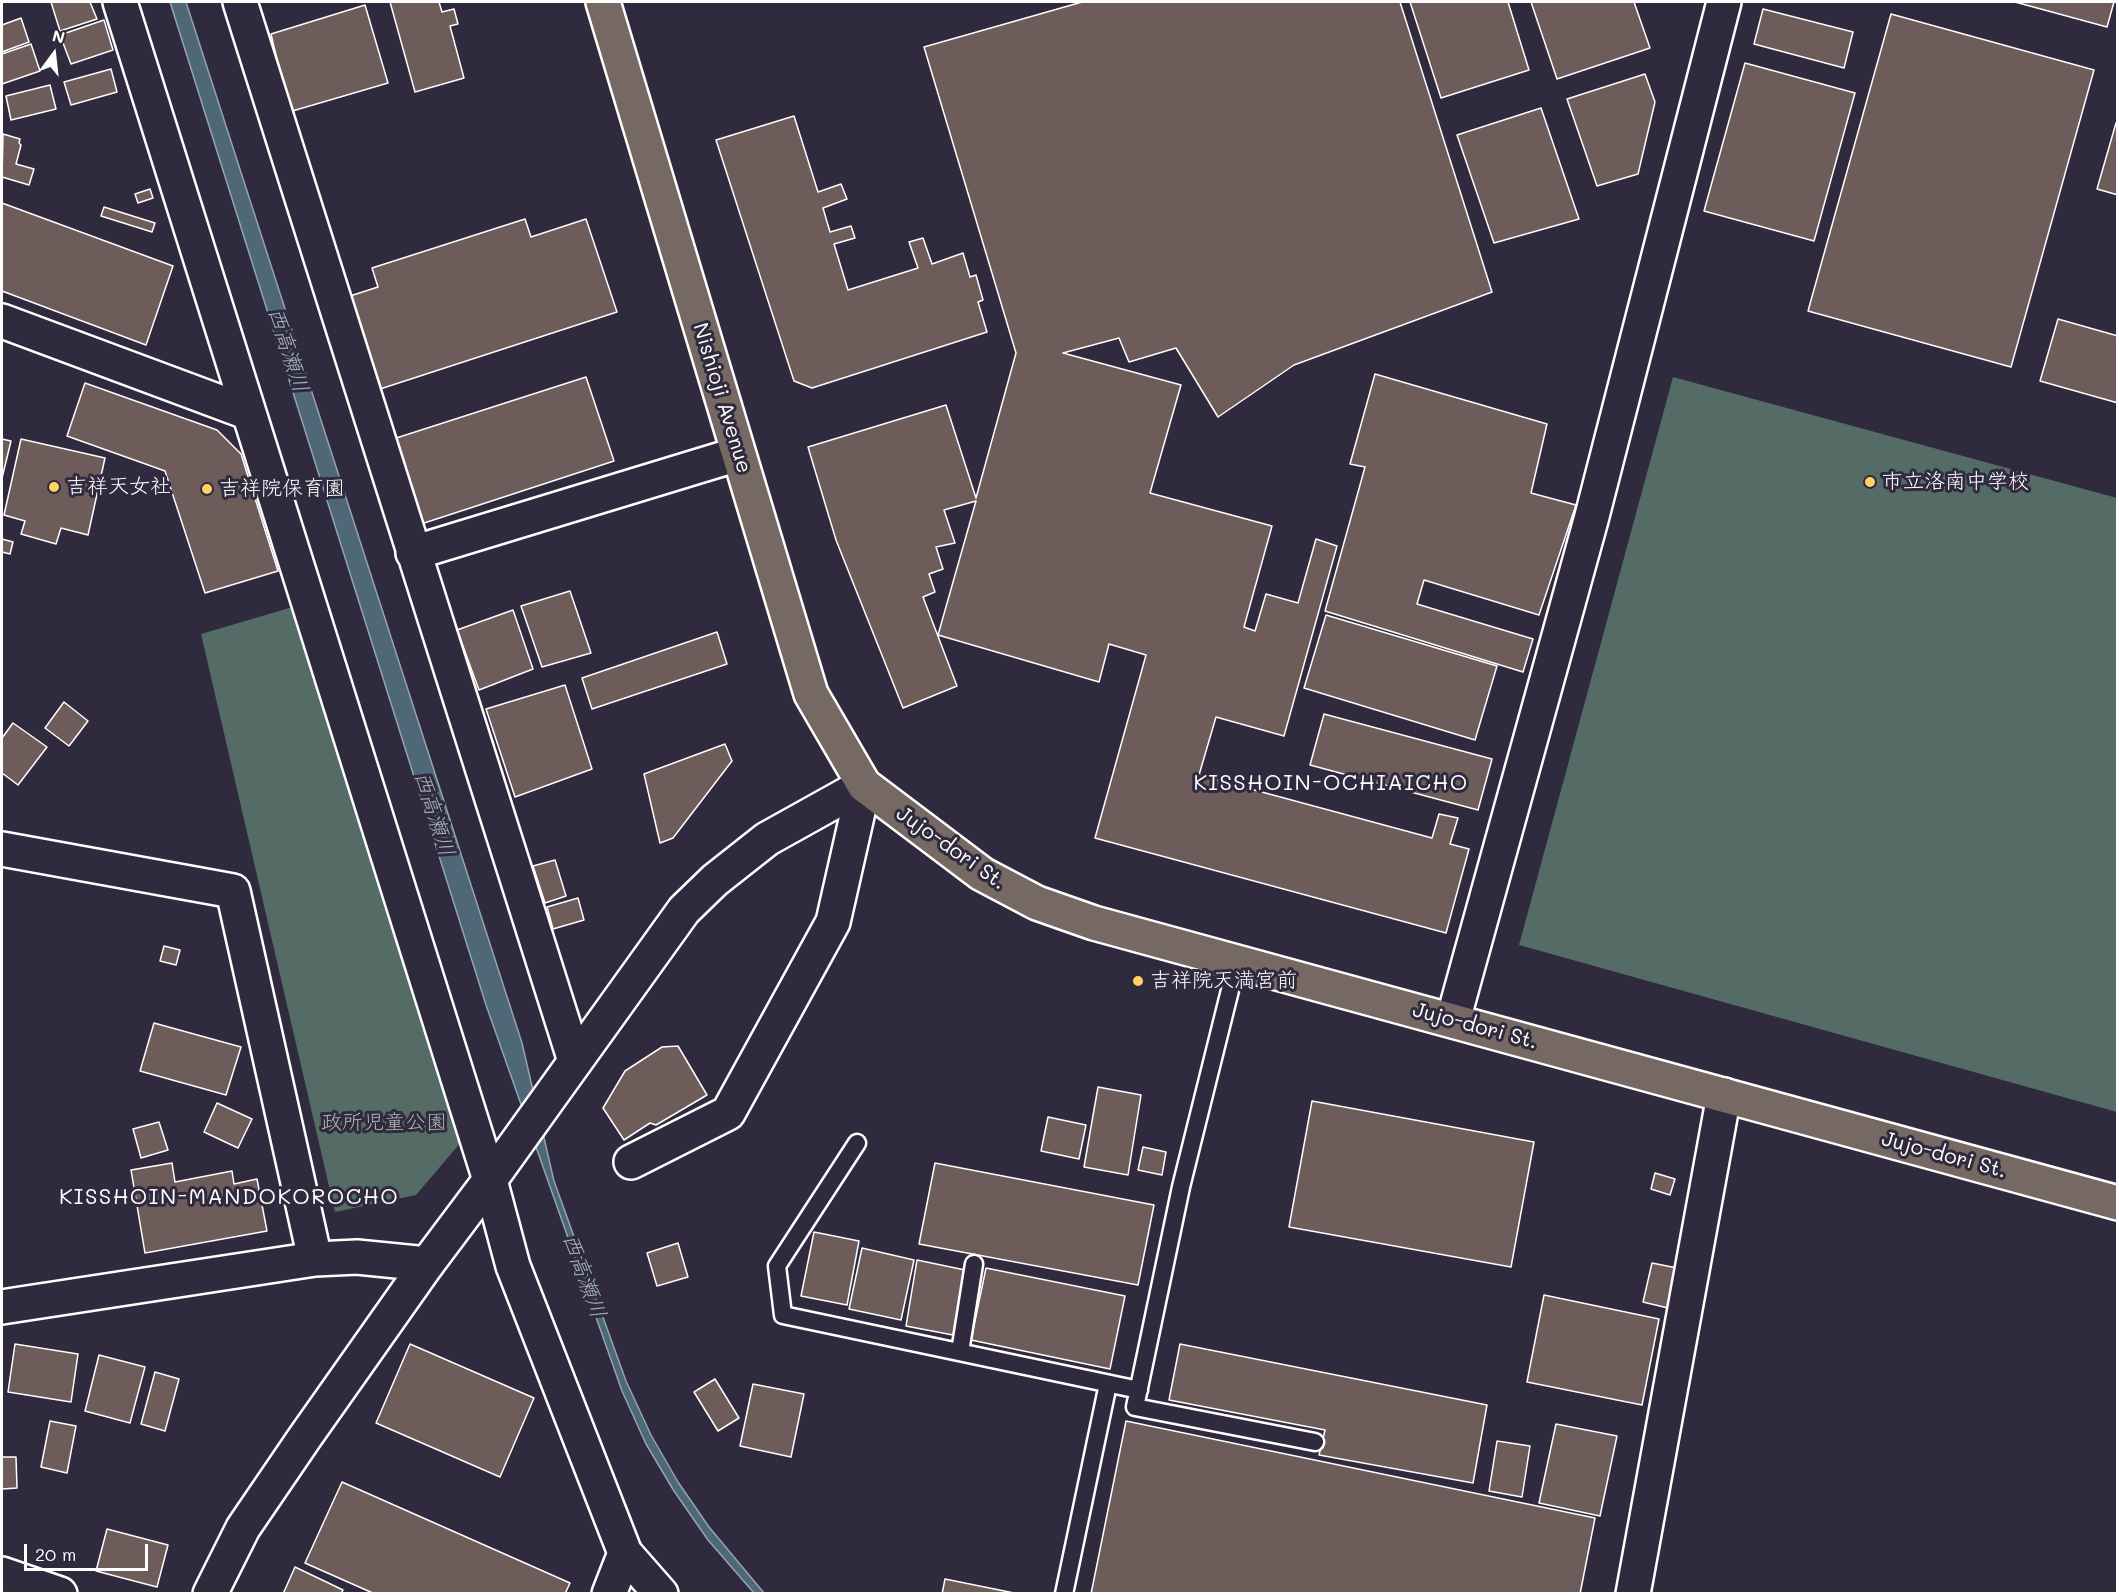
<!DOCTYPE html>
<html>
<head>
<meta charset="utf-8">
<style>
	body { margin:0 }
	#map { position:relative; width:2119px; height:1595px; overflow:hidden; background:#2f2a3d; font-family:Mali,sans-serif }
	canvas { display:block }
	.frame { position:absolute; inset:0; border:3px solid #fff; pointer-events:none }
	.north { position:absolute; left:24px; top:24px; width:60px; height:60px; -webkit-text-stroke:4px #2f2a3d; paint-order:stroke; rotate:15deg; font-size:16px; font-weight:700; line-height:24px; text-align:center; color:#fff }
	.north::after { content:''; display:block; margin:auto; width:21px; height:27px; background:#fff; clip-path:polygon(50% 0,100% 100%,50% 72%,0 100%) }
	.scale { position:absolute; left:24px; top:1544px; width:124px; height:27px; box-sizing:border-box; border:3px solid #fff; border-top:0; padding-left:8px; font-size:18px; line-height:21px; white-space:nowrap; color:#fff; -webkit-text-stroke:4px #2f2a3d; paint-order:stroke }
</style>
</head>
<body>
<div id="map">
<canvas width="2119" height="1595"></canvas>
<div class="frame"></div>
<div class="north">N</div>
<div class="scale">20 m</div>
</div>
<script>
const ctx = document.querySelector('canvas').getContext('2d');
ctx.lineJoin = 'round';
function fillPath(path, color) {
  ctx.fillStyle = color;
  ctx.fill(path, 'evenodd');
}
function shape(rows) {
  const path = new Path2D();
  for (const r of rows) {
    path.moveTo(r[0], r[1]);
    for (let i = 2; i < r.length; i += 2) path.lineTo(r[i], r[i + 1]);
  }
  return path;
}
function trace(path, color, width, dash) {
  ctx.strokeStyle = color;
  ctx.lineWidth = width;
  ctx.lineCap = dash ? 'butt' : 'round';
  ctx.setLineDash(dash || []);
  ctx.stroke(path);
}
function label(font, color, halo, rows, align = 'center') {
  ctx.font = font + ' Mali,"Klee One",sans-serif';
  ctx.lineWidth = 6;
  ctx.setLineDash([]);
  ctx.textBaseline = 'middle';
  ctx.strokeStyle = halo;
  ctx.fillStyle = color;
  for (const [text, x, y, turn = 0] of rows) {
    ctx.save();
    ctx.translate(x, y);
    ctx.rotate((+turn || 0) * Math.PI / 180);
    ctx.textAlign = isNaN(turn) ? turn : align;
    if (halo) ctx.strokeText(text, 0, 0);
    ctx.fillText(text, 0, 0);
    ctx.restore();
  }
}
fillPath(shape([
	[1673,377,2117,498,2117,1112,1519,945],
	[296,606,462,1141,416,1195,335,1212,201,634]
]), '#546b66');
const water = shape([
	[170,2,186,2,522,1043,554,1181,626,1381,651,1435,678,1482,709,1527,764,1593,754,1593,708,1540,674,1491,646,1444,622,1391,486,1005,170,2]
]);
fillPath(water, '#4f6877');
trace(water, '#95a4ad', 1.5);
const building = shape([
	[51,2,90,2,97,19,60,31,51,2],
	[390,2,439,2,442,12,454,9,458,24,450,26,464,78,415,92,390,2],
	[1082,2,1400,2,1492,292,1294,365,1218,417,1176,348,1129,362,1119,338,1063,353,1181,385,1150,493,1272,526,1244,627,1255,631,1266,594,1298,603,1316,539,1337,546,1284,736,1216,717,1199,775,1432,838,1439,814,1458,818,1450,844,1469,849,1446,933,1095,838,1146,655,1109,644,1099,682,938,635,976,501,944,510,955,543,936,547,943,569,929,574,935,592,923,597,957,686,903,708,836,540,808,447,946,405,976,498,1016,353,924,47,1082,2],
	[1410,2,1508,2,1529,70,1441,98,1410,2],
	[1531,2,1634,2,1650,48,1557,79,1531,2],
	[2015,2,2114,2,2107,27,2015,2],
	[365,5,388,83,289,112,271,34,365,5],
	[1763,9,1853,32,1844,68,1754,44,1763,9],
	[1891,14,2094,70,2011,367,1808,311,1891,14],
	[21,18,29,42,2,52,2,25,21,18],
	[104,20,113,50,71,64,60,35,104,20],
	[31,44,40,71,2,84,2,54,31,44],
	[1745,63,1855,93,1814,241,1704,211,1745,63],
	[111,69,117,92,71,105,64,82,111,69],
	[1645,74,1655,102,1638,174,1597,186,1567,99,1645,74],
	[50,85,56,109,11,120,6,96,50,85],
	[1541,108,1579,219,1494,243,1457,135,1541,108],
	[794,116,818,192,841,184,847,199,823,208,830,232,851,226,855,238,834,244,848,290,918,268,909,242,923,238,932,264,963,253,970,277,976,275,983,300,978,302,987,332,812,388,794,381,716,140,794,116],
	[2116,123,2118,124,2118,195,2097,189,2116,123],
	[3,134,20,139,19,143,21,145,16,164,34,169,29,185,2,177,3,134],
	[150,189,153,198,138,203,135,194,150,189],
	[2,203,173,266,146,345,2,291,2,203],
	[104,207,155,223,152,232,101,216,104,207],
	[525,219,531,237,586,219,617,312,377,390,347,297,378,287,372,268,525,219],
	[2058,319,2118,336,2118,403,2040,381,2058,319],
	[1375,374,1547,424,1531,493,1576,505,1539,615,1424,580,1417,604,1533,639,1523,672,1325,611,1365,467,1350,464,1375,374],
	[586,377,614,461,415,526,387,441,586,377],
	[85,383,217,430,241,454,278,571,205,593,165,471,67,436,85,383],
	[2,439,11,441,2,478,2,439],
	[21,439,105,458,88,535,61,528,56,544,21,534,25,521,4,515,21,439],
	[2,539,13,542,10,554,2,552,2,539],
	[570,591,591,653,542,667,521,606,570,591],
	[513,610,533,669,479,690,457,630,513,610],
	[1326,615,1497,666,1475,740,1304,688,1326,615],
	[717,632,727,664,592,709,582,678,717,632],
	[565,685,592,769,515,797,486,709,565,685],
	[64,702,88,721,69,746,45,728,64,702],
	[1324,714,1492,759,1478,810,1310,765,1324,714],
	[13,723,47,747,18,785,2,773,2,738,13,723],
	[725,744,732,761,673,838,660,843,644,774,725,744],
	[555,860,566,896,545,903,533,866,555,860],
	[578,898,584,920,553,929,547,907,578,898],
	[164,946,180,950,176,965,160,961,164,946],
	[154,1023,241,1047,226,1095,140,1071,154,1023],
	[678,1046,707,1095,656,1125,650,1123,624,1140,603,1108,625,1071,662,1047,678,1046],
	[1098,1087,1141,1095,1128,1175,1084,1167,1098,1087],
	[1312,1101,1534,1142,1511,1267,1289,1227,1312,1101],
	[217,1103,252,1119,238,1148,204,1132,217,1103],
	[1048,1117,1086,1125,1079,1159,1041,1151,1048,1117],
	[159,1122,168,1150,141,1158,133,1129,159,1122],
	[1143,1147,1166,1152,1162,1175,1138,1170,1143,1147],
	[172,1163,175,1182,232,1171,234,1184,257,1179,267,1231,145,1253,131,1170,172,1163],
	[935,1163,1154,1205,1138,1285,919,1244,935,1163],
	[1655,1173,1675,1179,1670,1195,1651,1189,1655,1173],
	[814,1232,859,1241,847,1305,801,1296,814,1232],
	[678,1243,688,1277,657,1286,647,1253,678,1243],
	[862,1248,914,1260,901,1320,849,1309,862,1248],
	[917,1260,965,1270,953,1335,906,1326,917,1260],
	[1652,1263,1677,1268,1668,1308,1643,1302,1652,1263],
	[986,1268,1125,1296,1110,1369,971,1340,986,1268],
	[1544,1295,1659,1319,1642,1405,1527,1382,1544,1295],
	[15,1344,78,1354,71,1402,8,1392,15,1344],
	[410,1344,534,1398,500,1477,376,1423,410,1344],
	[1180,1344,1487,1405,1473,1483,1319,1455,1325,1430,1169,1400,1180,1344],
	[99,1355,145,1367,130,1423,85,1411,99,1355],
	[155,1372,179,1379,165,1431,141,1424,155,1372],
	[715,1379,739,1418,718,1431,694,1392,715,1379],
	[753,1384,804,1394,791,1457,740,1446,753,1384],
	[50,1421,76,1426,67,1473,41,1467,50,1421],
	[1126,1421,1595,1518,1580,1594,1091,1594,1126,1421],
	[1556,1424,1617,1436,1600,1516,1539,1503,1556,1424],
	[1497,1441,1530,1446,1522,1497,1489,1491,1497,1441],
	[2,1457,16,1457,17,1488,2,1489,2,1457],
	[342,1482,570,1583,565,1594,375,1594,305,1563,342,1482],
	[107,1529,168,1545,157,1587,96,1571,107,1529],
	[295,1567,343,1590,341,1594,283,1594,295,1567],
	[945,1579,1019,1594,942,1594,945,1579]
]);
fillPath(building, '#6e5c5b');
trace(building, '#fff', 1.5);
const service = shape([
	[1237,962,1181,1187,1135,1407,1315,1442],
	[857,1143,777,1266,783,1315,1139,1390],
	[960,1352,974,1264],
	[1064,1594,1108,1384]
]);
const minor = shape([
	[120,2,490,1180,513,1266,625,1553,661,1594],
	[240,2,575,1061],
	[2,321,249,413],
	[413,553,738,454],
	[2,849,233,891,315,1259],
	[1453,1020,1591,520,1724,2],
	[631,1162,728,1113,833,922,864,785],
	[2,1307,315,1259,357,1257,427,1264],
	[2,1574,60,1594],
	[609,1594,625,1553],
	[1633,1594,1724,1095]
]);
const tertiary = shape([
	[210,1594,243,1528,305,1437,427,1264,490,1180,684,910,715,880,767,839,864,785]
]);
const primary = shape([
	[603,2,811,694,864,785,982,874,1037,903,1094,923,2118,1203]
]);
trace(service, '#fff', 21);
trace(minor, '#fff', 38);
trace(tertiary, '#fff', 38);
trace(primary, '#fff', 38);
trace(service, '#2f2a3d', 16);
trace(minor, '#2f2a3d', 33);
trace(tertiary, '#2f2a3d', 33);
trace(primary, '#766964', 33);
for (const [x, y, r, color] of [
	[1870,482,6,"#ffd166"],
	[54,487,6,"#ffd166"],
	[207,489,6,"#ffd166"],
	[1138,981,6,"#ffd166"]
]) {
  const dot = new Path2D();
  dot.arc(x, y, r, 0, 2 * Math.PI);
  ctx.fillStyle = color;
  ctx.fill(dot);
  trace(dot, '#2f2a3d', 2);
}
label('21px', '#fff', '#2f2a3d', [
	["Nishioji Avenue",722,398,73],
	["Jujo-dori St.",951,848,35],
	["Jujo-dori St.",1475,1026,15],
	["Jujo-dori St.",1944,1155,15]
]);
label('21px', '#fff', '#2f2a3d', [
	["市立洛南中学校",1882,482],
	["吉祥天女社",66,487],
	["吉祥院保育園",219,489],
	["吉祥院天満宮前",1150,981]
], 'left');
label('21px', '#aab5b2', '#2f2a3d', [
	["政所児童公園",384,1123]
]);
label('italic 22px', '#a7b4bb', '#2f2a3d', [
	["西高瀬川",288,350,72],
	["西高瀬川",434,814,72],
	["西高瀬川",584,1276,70]
]);
ctx.letterSpacing = '1.5px';
label('22px', '#fff', '#2f2a3d', [
	["KISSHOIN-OCHIAICHO",1331,783],
	["KISSHOIN-MANDOKOROCHO",229,1197]
]);
ctx.letterSpacing = '0px';
</script>
</body>
</html>
